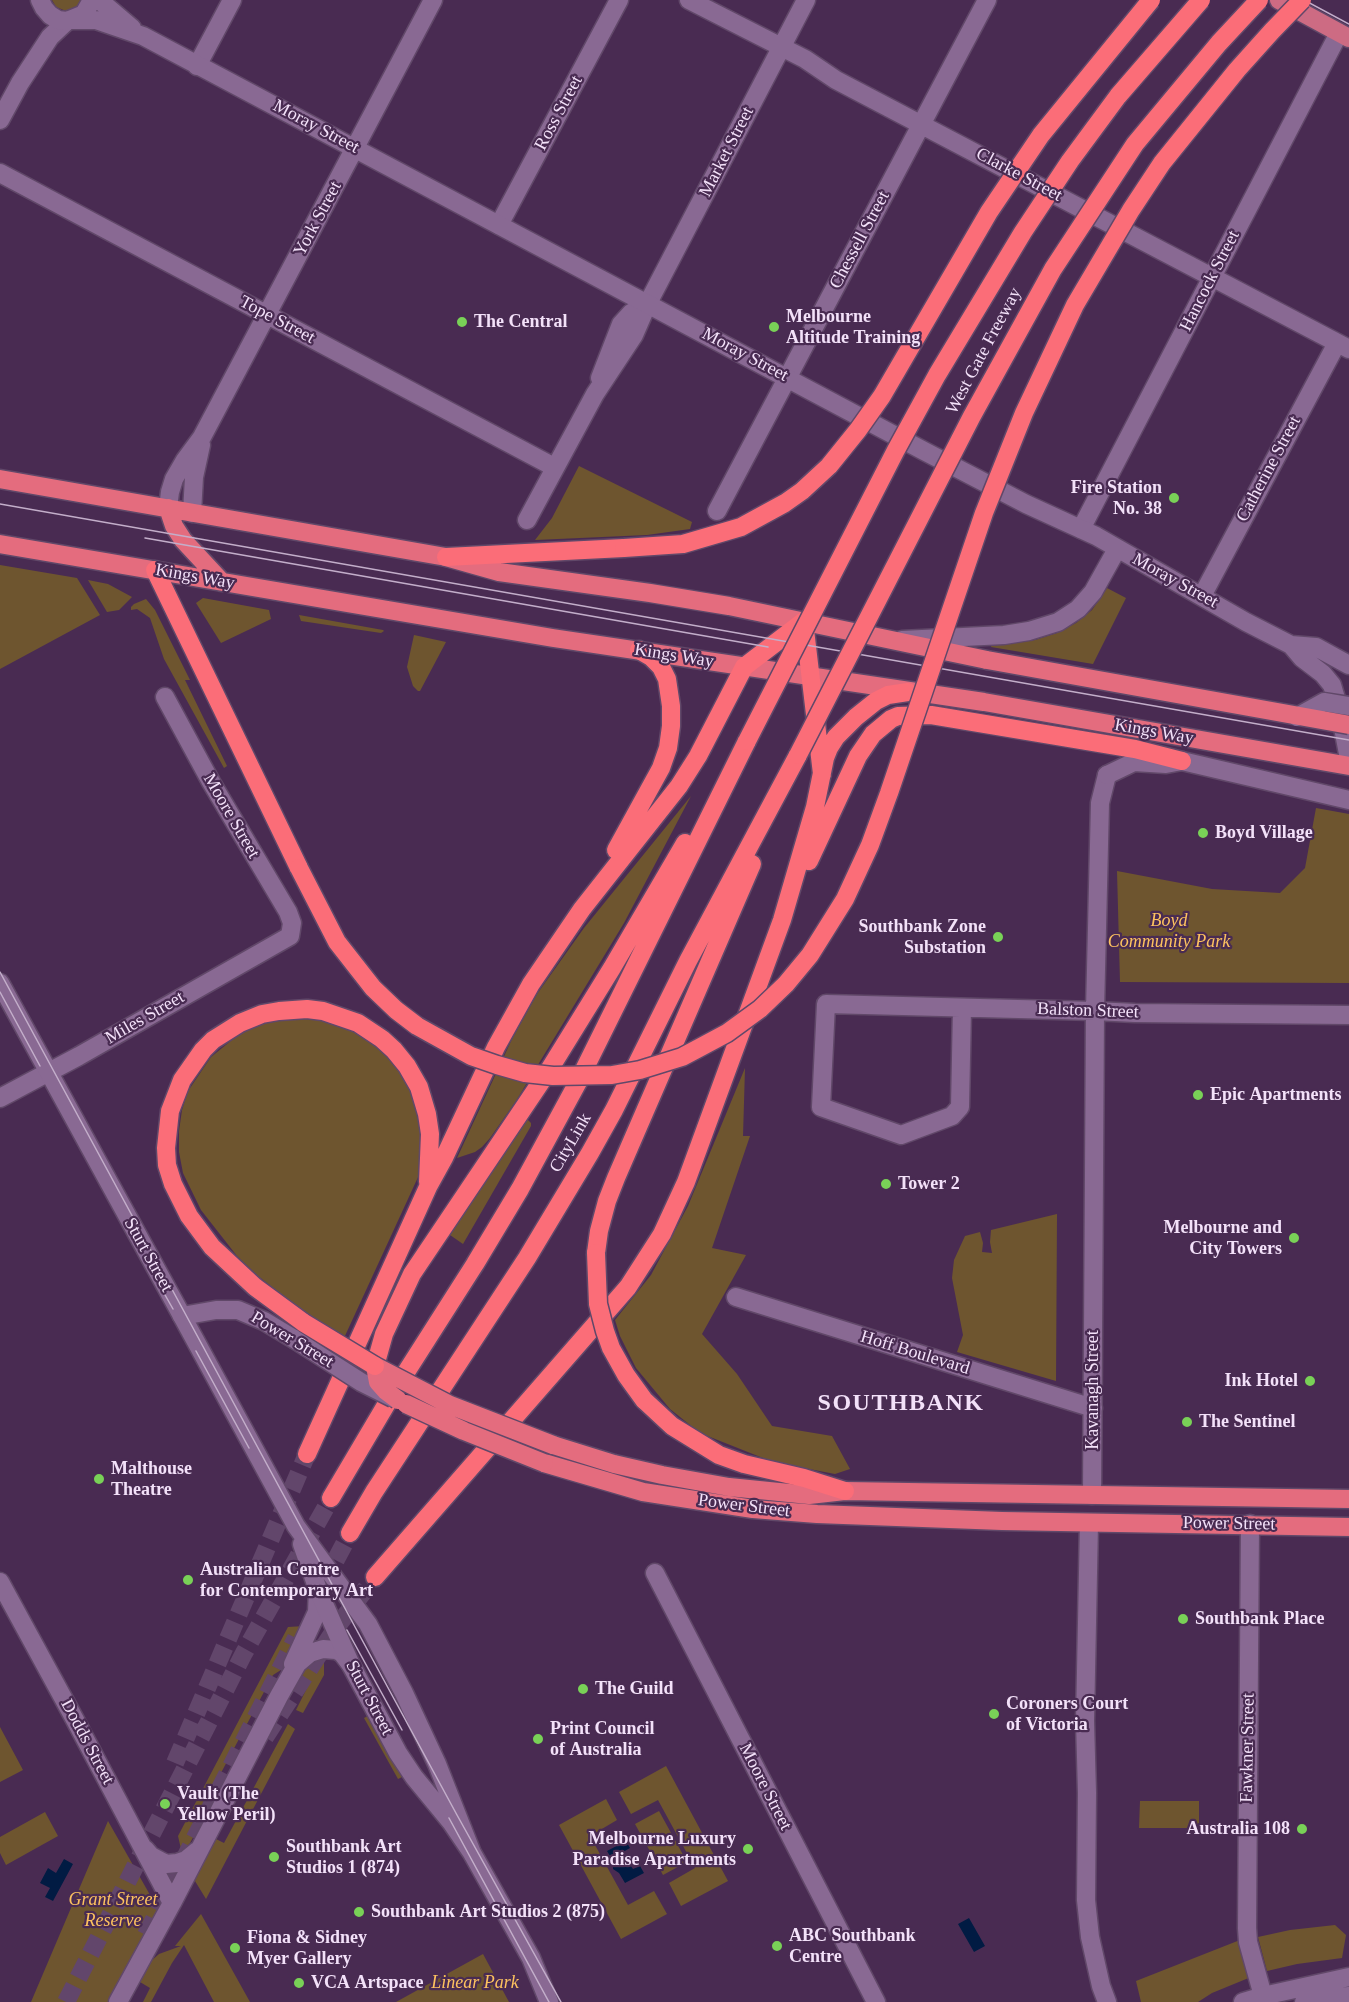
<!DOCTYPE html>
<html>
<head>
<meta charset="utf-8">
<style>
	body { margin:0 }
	canvas { display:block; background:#492b52 }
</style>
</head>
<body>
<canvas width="1349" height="2002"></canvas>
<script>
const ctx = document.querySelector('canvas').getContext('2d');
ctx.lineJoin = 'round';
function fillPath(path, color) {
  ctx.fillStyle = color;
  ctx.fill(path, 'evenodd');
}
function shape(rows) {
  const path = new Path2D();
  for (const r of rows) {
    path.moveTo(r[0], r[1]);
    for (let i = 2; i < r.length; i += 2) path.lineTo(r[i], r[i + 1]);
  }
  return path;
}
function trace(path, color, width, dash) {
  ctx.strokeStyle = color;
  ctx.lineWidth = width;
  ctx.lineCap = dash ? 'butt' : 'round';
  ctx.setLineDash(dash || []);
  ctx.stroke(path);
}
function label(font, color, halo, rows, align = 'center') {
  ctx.font = font + ' Georgia,serif';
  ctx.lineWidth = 4.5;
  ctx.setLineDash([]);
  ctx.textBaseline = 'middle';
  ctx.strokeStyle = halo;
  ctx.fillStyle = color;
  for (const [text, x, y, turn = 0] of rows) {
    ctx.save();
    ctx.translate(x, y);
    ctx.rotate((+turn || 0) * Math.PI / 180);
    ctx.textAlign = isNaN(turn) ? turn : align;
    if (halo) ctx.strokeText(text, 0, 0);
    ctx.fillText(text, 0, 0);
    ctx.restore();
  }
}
fillPath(shape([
	[52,0,82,0,77,7,66,11,56,7],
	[579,466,692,522,690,529,647,535,535,540,552,518],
	[0,565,77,578,100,615,0,669],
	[88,580,108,584,132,597,119,610,107,612],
	[1107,588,1126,598,1093,664,991,647,992,644,1035,640,1057,633,1076,623,1092,610],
	[203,598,269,610,271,619,221,643,196,603],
	[146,599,155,610,190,680,185,680,227,766,224,768,164,659,150,618,137,609,131,610,131,607,134,604],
	[299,615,383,630,384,631,381,633,301,621],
	[414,635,446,642,420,691,418,691,413,686,407,667],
	[691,796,624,923,516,1101,490,1138,482,1147,475,1152,457,1158,512,1039,537,994,584,928],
	[1316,808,1349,814,1349,983,1120,982,1117,871,1212,889,1280,893,1305,868],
	[318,1018,353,1028,384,1049,408,1080,422,1116,423,1155,419,1175,344,1338,309,1316,258,1276,237,1256,201,1210,183,1173,179,1152,179,1131,182,1110,188,1091,211,1057,243,1031,260,1024,278,1019],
	[745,1068,743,1136,750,1136,712,1248,746,1255,702,1334,737,1374,772,1426,832,1436,850,1469,835,1474,773,1462,700,1433,670,1409,636,1368,620,1336,615,1320,651,1275,688,1206],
	[527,1119,531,1123,531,1126,463,1244,450,1235],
	[1057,1214,1056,1381,957,1352,963,1335,952,1278,954,1260,965,1236,980,1232,983,1243,982,1252,992,1253,990,1242,991,1230],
	[305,1626,284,1668,273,1675,197,1818,197,1830,190,1843,185,1849,181,1849,178,1836,288,1627],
	[324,1656,324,1675,303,1713,296,1710,310,1682,300,1677,304,1666],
	[368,1716,402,1777,398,1779,364,1718],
	[288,1724,295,1729,206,1899,195,1881,198,1869,214,1838,224,1843],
	[0,1727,23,1770,0,1782],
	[666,1766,728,1881,681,1906,669,1883,695,1868,658,1800,631,1814,619,1792],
	[606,1799,617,1820,590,1836,628,1905,654,1891,667,1914,621,1939,559,1825],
	[1140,1801,1199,1801,1199,1828,1139,1828],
	[659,1811,687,1862,663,1875,635,1824],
	[45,1812,58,1836,6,1865,0,1853,0,1837],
	[108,1821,158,1909,108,2002,31,2002],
	[201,1914,250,2002,214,2002,184,1945,172,1963,151,2002,143,2002,150,1988,140,1982,151,1961,159,1954,181,1946,175,1946],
	[1335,1925,1346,1935,1342,1958,1297,1964,1267,1971,1258,1937,1290,1930],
	[1240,1940,1251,1977,1212,1993,1198,2002,1141,2002,1136,1981],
	[483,1954,509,2002,396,2002]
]), '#6e552f');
fillPath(shape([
	[626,1841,630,1848,623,1852,627,1861,633,1869,640,1866,644,1873,625,1883,619,1873,613,1869,613,1861,607,1851],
	[64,1859,73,1864,53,1901,45,1897,50,1888,40,1883,48,1868,56,1873],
	[969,1918,985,1946,974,1952,958,1924]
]), '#011b43');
trace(shape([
	[323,1584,350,1533],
	[265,1737,338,1625,375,1577],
	[175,1763,307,1454],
	[146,1935,296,1638],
	[66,2002,244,1653,331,1498]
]), '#62466b', 18, [18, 9]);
const minor = shape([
	[689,0,805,59,836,80,1349,349],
	[197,66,232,0],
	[0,120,20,83,50,37,67,21],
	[0,173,554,467],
	[499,225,619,0],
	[600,378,621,324,631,313,648,303],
	[168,508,170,492,174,479,185,460,202,437,433,0],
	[717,511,987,0],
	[192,513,194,477,201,445],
	[527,520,595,394,634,335,648,303,806,0],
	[1081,529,1339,33],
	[1202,596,1337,343],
	[962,1008,960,1107,952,1116,901,1135,821,1107,826,1004,1095,1011,1135,1013,1349,1015],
	[0,1098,79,1056,290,936,292,923,288,912,211,782,165,697],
	[736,1297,1093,1408],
	[1092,1495,1095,1011,1100,803,1107,775],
	[1089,1523,1085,1721,1087,1793,1086,1900,1090,1937,1101,1986,1107,2002],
	[1250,1524,1247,1928,1248,1942,1263,1996],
	[655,1573,876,2002],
	[0,1582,74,1718,172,1903],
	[293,1664,317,1612,318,1590],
	[145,1849,151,1856,166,1864,177,1863,186,1860,197,1851],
	[118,2002,172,1903,279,1696,297,1664,310,1653,323,1649,336,1650,342,1653,351,1665]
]);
const tertiary = shape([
	[40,0,44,8,50,15,58,20,67,21,84,14,92,0],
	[99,0,132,28],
	[71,20,96,20,143,36,924,451,1026,504,1096,536,1246,622,1291,645,1316,647,1349,665],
	[902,640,1004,635,1029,631,1058,622,1078,609,1093,592,1117,549],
	[1291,645,1302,658,1323,674,1332,685,1340,712,1349,759],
	[1107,775,1134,762,1166,764,1182,761,1349,800],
	[0,983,182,1316]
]);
const secondary = shape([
	[294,1339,264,1321,238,1310,216,1310,182,1316,296,1526,368,1624,404,1693,437,1764,472,1853],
	[302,1544,318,1590,351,1665,398,1753,414,1777,451,1822,472,1853,531,1958,549,2002],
	[1243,2002,1263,1996,1349,1977],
	[1304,2002,1349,1996]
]);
const primary = shape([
	[1279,0,1349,38]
]);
const trunk = shape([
	[0,479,446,557,499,572,650,593,729,606,987,660],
	[168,508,174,526,183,540,222,582],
	[0,544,553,638,984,702,1349,766],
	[553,1445,614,1464,662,1475,729,1487,809,1495,845,1491,1349,1499],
	[544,1463,643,1492,753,1509,817,1514,1002,1521,1349,1527]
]);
const motorway = shape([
	[446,557,624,548],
	[155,570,299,868],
	[616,850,661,768,668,748,671,726,671,706,667,679,661,667,651,657,639,650],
	[809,861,858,756,873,734,891,719,898,716,931,715,1135,749,1182,761],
	[596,1253,599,1231,607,1201,616,1178,752,864],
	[304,1323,255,1287,212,1247,189,1216,173,1184,167,1165,166,1148,170,1111,182,1080,203,1050,213,1040,240,1023,262,1014,279,1011,307,1009,323,1011,358,1023,382,1039,394,1050,407,1066,419,1087,427,1114,430,1134,428,1182],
	[375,1366,384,1334,412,1274,549,1070,612,968,685,843],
	[644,1400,672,1426,719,1455,744,1464,804,1478,845,1491],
	[307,1454,428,1187,444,1158,496,1047,531,984,582,909,679,786,698,756,744,667,804,621,822,774],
	[331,1498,396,1388,475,1264,520,1189,578,1082,747,741],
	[350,1533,374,1492,527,1258,590,1153,614,1110,688,961,798,755],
	[375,1577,628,1287,662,1234,686,1182,782,920,815,807,825,758,829,748,836,737,856,717,876,701,888,695,908,692]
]);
trace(minor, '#614869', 21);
trace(tertiary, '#614869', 21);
trace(secondary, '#614869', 21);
trace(primary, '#614869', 21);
trace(trunk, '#614869', 21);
trace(motorway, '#614869', 21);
trace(minor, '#896993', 18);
trace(tertiary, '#896993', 18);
trace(secondary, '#896993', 18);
trace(primary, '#cd6b83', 18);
trace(trunk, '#e46c7e', 18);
trace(motorway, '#fb6d78', 18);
trace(shape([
	[1304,0,1349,24],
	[0,504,1349,740],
	[145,538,768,647],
	[0,972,457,1815,561,2002],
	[0,992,40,1066],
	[152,1272,173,1309],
	[196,1351,249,1448],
	[347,1630,402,1730],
	[449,1818,549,2002]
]), '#c3aeca', 1.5);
const tertiaryBridge = shape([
	[1297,717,1324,702,1349,706]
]);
const secondaryBridge = shape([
	[294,1339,361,1382,393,1398]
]);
const trunkBridge = shape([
	[987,660,1349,725],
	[375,1366,450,1405,553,1445],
	[375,1366,378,1382,386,1391,398,1400],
	[406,1404,464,1431,544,1463]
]);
const motorwayBridge = shape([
	[624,548,683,544,741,527,785,503,802,491,829,466,858,430,882,396,989,212,1041,135,1151,0],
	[747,741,896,450,937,375,1023,232,1070,161,1118,96,1201,0],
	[798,755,972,416,1053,269,1135,144,1219,43,1259,0],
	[299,868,337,942,373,988,396,1010,417,1026,471,1056,497,1065,525,1073,553,1076,612,1075,640,1070,682,1057,699,1048,727,1033,760,1009,786,984,810,955,845,899,870,845,889,793,984,513,1024,413,1075,305,1131,210,1162,163,1237,70,1272,31,1302,0],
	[596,1253,598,1304,605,1331,611,1348,626,1375,644,1400],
	[304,1323,375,1366]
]);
trace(tertiaryBridge, '#614869', 21, []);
trace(secondaryBridge, '#614869', 21, []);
trace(trunkBridge, '#614869', 21, []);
trace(motorwayBridge, '#614869', 21, []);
trace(tertiaryBridge, '#896993', 18);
trace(secondaryBridge, '#896993', 18);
trace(trunkBridge, '#e46c7e', 18);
trace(motorwayBridge, '#fb6d78', 18);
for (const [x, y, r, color] of [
	[462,322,6,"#79d157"],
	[774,327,6,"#79d157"],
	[1174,498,6,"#79d157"],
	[1203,833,6,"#79d157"],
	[998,937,6,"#79d157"],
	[1198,1095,6,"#79d157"],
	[886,1184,6,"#79d157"],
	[1294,1238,6,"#79d157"],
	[1310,1381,6,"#79d157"],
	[1187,1422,6,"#79d157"],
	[99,1479,6,"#79d157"],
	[188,1580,6,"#79d157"],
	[1183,1619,6,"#79d157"],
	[583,1689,6,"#79d157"],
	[994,1714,6,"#79d157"],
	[538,1739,6,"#79d157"],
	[165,1804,6,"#79d157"],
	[1302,1829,6,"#79d157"],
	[748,1849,6,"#79d157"],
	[274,1857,6,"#79d157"],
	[359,1912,6,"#79d157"],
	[777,1946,6,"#79d157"],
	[235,1948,6,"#79d157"],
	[299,1983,6,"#79d157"]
]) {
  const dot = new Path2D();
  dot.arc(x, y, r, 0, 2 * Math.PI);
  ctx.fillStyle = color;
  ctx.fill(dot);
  trace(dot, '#492b52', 2);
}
label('18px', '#f3e1f9', '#492b52', [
	["Ross Street",559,113,-62],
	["Moray Street",316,127,28],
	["Market Street",727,152,-63],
	["Clarke Street",1019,175,28],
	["York Street",318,219,-62],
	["Chessell Street",860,240,-62],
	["Hancock Street",1210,281,-63],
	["Tope Street",277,320,28],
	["West Gate Freeway",984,351,-62],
	["Moray Street",745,355,28],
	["Catherine Street",1269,469,-62],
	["Kings Way",195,577,10],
	["Moray Street",1175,581,29],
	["Kings Way",674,656,9],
	["Kings Way",1154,732,10],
	["Moore Street",231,816,60],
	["Balston Street",1088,1011,2],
	["Miles Street",145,1018,-30],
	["CityLink",571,1143,-60],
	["Sturt Street",148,1255,61],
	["Power Street",292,1340,31],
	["Hoff Boulevard",915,1353,17],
	["Kavanagh Street",1093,1390,-90],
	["Power Street",744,1506,7],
	["Power Street",1229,1524,1],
	["Sturt Street",369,1698,62],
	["Dodds Street",87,1742,62],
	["Fawkner Street",1248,1748,-89],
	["Moore Street",765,1787,63]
]);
label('bold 18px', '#f3e1f9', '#492b52', [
	["Melbourne",786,317],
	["Altitude Training",786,338],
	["The Central",474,322],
	["Fire Station",1162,488,"right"],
	["No. 38",1162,509,"right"],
	["Boyd Village",1215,833],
	["Southbank Zone",986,927,"right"],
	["Substation",986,948,"right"],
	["Epic Apartments",1210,1095],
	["Tower 2",898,1184],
	["Melbourne and",1282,1228,"right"],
	["City Towers",1282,1249,"right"],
	["Ink Hotel",1298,1381,"right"],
	["The Sentinel",1199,1422],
	["Malthouse",111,1469],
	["Theatre",111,1490],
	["Australian Centre",200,1570],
	["for Contemporary Art",200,1591],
	["Southbank Place",1195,1619],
	["The Guild",595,1689],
	["Coroners Court",1006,1704],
	["of Victoria",1006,1725],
	["Print Council",550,1729],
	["of Australia",550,1750],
	["Vault (The",177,1794],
	["Yellow Peril)",177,1815],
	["Australia 108",1290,1829,"right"],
	["Melbourne Luxury",736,1839,"right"],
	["Paradise Apartments",736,1860,"right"],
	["Southbank Art",286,1847],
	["Studios 1 (874)",286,1868],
	["Southbank Art Studios 2 (875)",371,1912],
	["ABC Southbank",789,1936],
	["Centre",789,1957],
	["Fiona & Sidney",247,1938],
	["Myer Gallery",247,1959],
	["VCA Artspace",311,1983]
], 'left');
label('italic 18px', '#fdc25f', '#492b52', [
	["Boyd",1169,921],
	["Community Park",1169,942],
	["Grant Street",113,1900],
	["Reserve",113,1921],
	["Linear Park",475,1983]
]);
ctx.letterSpacing = '1.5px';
label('bold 24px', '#f3e1f9', '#492b52', [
	["SOUTHBANK",901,1404]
]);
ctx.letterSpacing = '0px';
</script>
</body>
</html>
